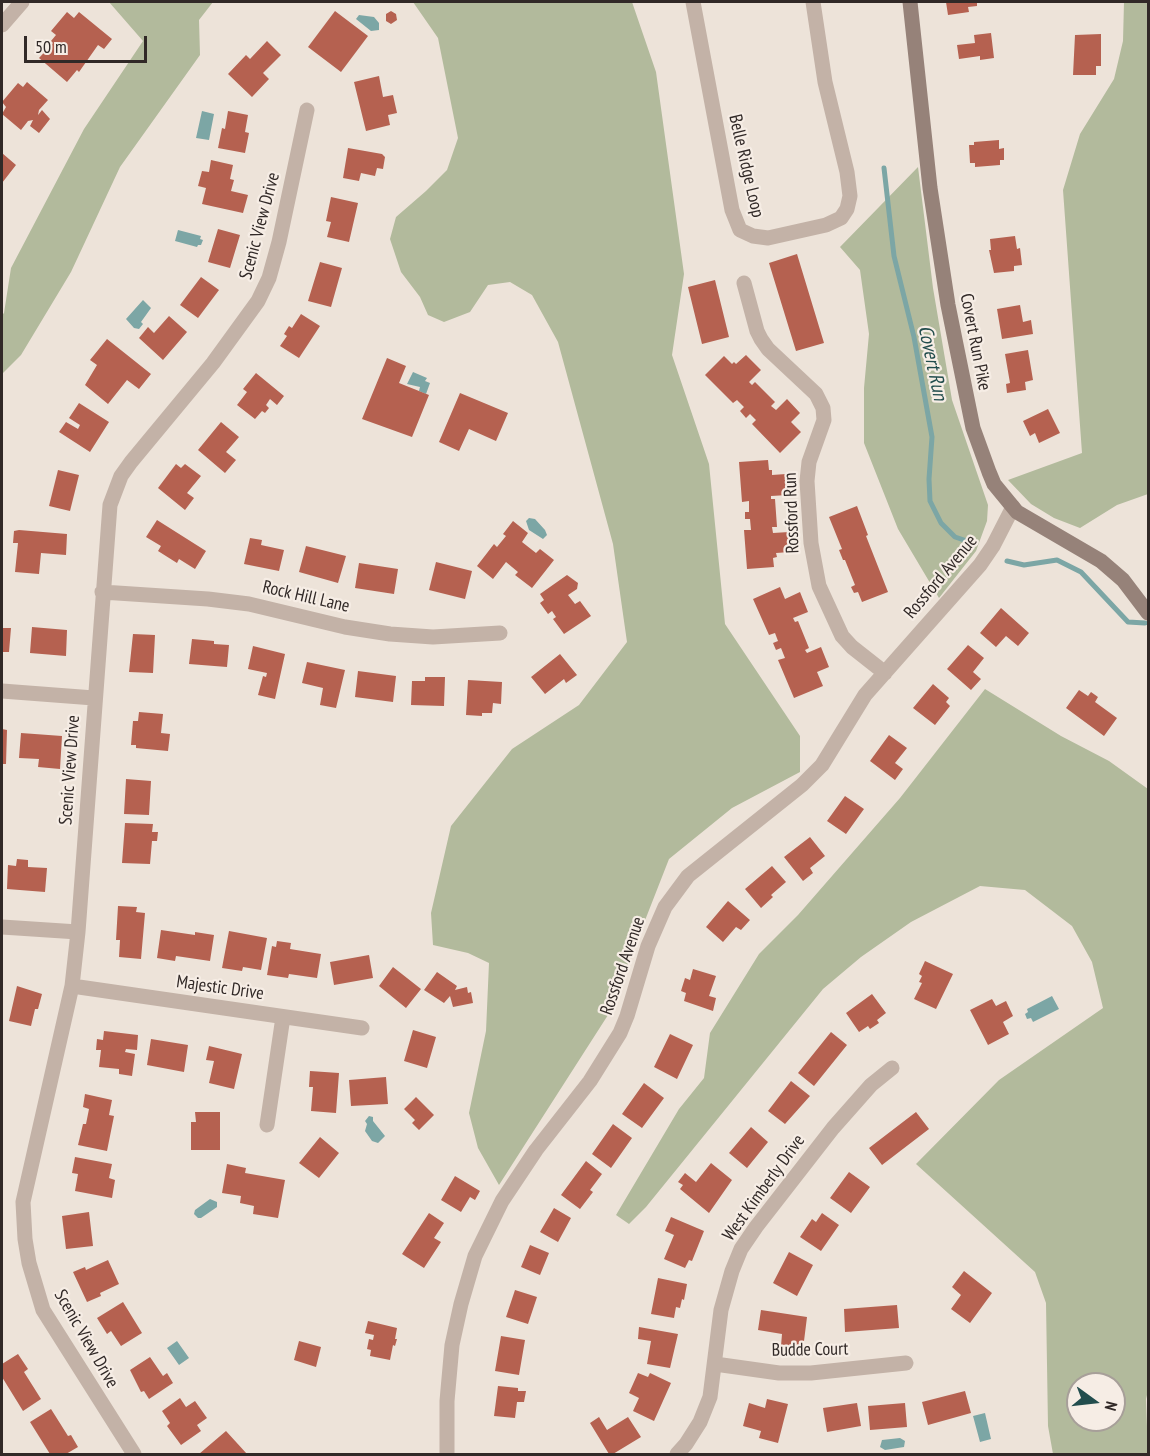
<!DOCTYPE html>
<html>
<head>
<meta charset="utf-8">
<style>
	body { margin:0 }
	#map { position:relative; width:1150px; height:1456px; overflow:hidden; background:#ede3d9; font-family:"PT Sans Narrow",sans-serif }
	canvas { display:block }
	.frame { position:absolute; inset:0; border:3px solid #312927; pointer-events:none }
	.north { position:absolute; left:1066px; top:1372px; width:60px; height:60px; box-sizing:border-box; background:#f6ede5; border:2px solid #a79f99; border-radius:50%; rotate:105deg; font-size:16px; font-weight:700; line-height:24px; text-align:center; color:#312927 }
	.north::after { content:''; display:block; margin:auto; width:21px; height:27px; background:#224d4d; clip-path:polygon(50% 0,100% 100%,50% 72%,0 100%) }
	.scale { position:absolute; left:24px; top:36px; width:123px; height:27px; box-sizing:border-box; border:3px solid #312927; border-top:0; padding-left:8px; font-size:18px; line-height:21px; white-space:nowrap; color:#312927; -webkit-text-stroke:4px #f6ede5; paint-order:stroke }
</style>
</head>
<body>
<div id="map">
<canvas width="1150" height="1456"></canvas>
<div class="frame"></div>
<div class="north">N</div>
<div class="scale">50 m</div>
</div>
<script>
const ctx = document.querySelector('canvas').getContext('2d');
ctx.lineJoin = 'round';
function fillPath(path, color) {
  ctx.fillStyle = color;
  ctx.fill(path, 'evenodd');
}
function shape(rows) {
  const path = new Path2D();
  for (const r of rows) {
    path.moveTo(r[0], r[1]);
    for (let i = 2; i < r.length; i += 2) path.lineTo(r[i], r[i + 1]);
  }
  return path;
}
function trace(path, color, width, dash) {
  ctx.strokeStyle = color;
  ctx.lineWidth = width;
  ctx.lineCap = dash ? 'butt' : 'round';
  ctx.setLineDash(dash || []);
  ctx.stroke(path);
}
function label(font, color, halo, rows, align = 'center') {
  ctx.font = font + ' "PT Sans Narrow",sans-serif';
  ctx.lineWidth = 4.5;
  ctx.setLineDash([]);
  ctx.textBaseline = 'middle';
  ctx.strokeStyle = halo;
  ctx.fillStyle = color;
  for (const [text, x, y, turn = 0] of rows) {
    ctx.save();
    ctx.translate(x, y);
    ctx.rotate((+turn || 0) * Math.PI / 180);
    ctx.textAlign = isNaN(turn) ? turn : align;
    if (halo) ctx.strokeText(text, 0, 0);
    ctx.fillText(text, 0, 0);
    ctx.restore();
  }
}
fillPath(shape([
	[109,2,213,2,199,20,200,55,120,167,71,272,21,355,2,374,2,315,4,313,11,268,84,129,143,41],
	[413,2,632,2,656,72,684,274,672,355,709,464,725,624,800,736,800,772,732,808,669,859,608,1015,499,1185,478,1148,469,1113,486,1031,489,963,468,953,433,945,431,913,451,826,512,749,579,705,627,642,613,544,558,342,532,295,510,282,488,285,470,312,444,322,428,315,420,297,401,272,390,239,396,217,426,191,447,170,458,138,438,38],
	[1124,2,1148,2,1148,494,1117,505,1080,528,1054,518,1031,504,1008,480,1082,453,1063,190,1080,134,1114,79,1123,41],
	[918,167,933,288,952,400,988,505,987,521,976,551,939,598,898,529,864,443,864,388,869,334,860,270,840,247],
	[985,689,1061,736,1109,761,1148,789,1148,1391,1146,1399,1148,1454,1053,1454,1048,1426,1046,1303,1035,1272,916,1164,999,1080,1103,1008,1092,962,1072,926,1025,890,980,886,911,922,861,957,823,989,646,1207,629,1224,616,1215,679,1109,704,1078,710,1033,759,954,798,915,900,798],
	[1078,1384,1114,1384,1114,1420,1078,1420]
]), '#b2ba9c');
fillPath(shape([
	[359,15,374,17,379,23,379,30,371,31,356,19],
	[202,111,214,114,209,140,196,138],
	[178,230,201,236,200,239,203,240,201,245,198,245,197,247,175,241],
	[143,300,151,308,141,322,143,324,139,329,134,328,126,319],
	[413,372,427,378,425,381,430,383,426,394,419,391,420,387,407,384],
	[529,518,535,519,545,530,547,535,543,539,529,530,526,521],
	[1052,996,1059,1009,1033,1022,1031,1018,1027,1019,1025,1014,1028,1012,1027,1009],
	[369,1116,373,1117,373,1121,385,1136,378,1143,372,1141,365,1131,367,1124,365,1121],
	[210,1199,217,1202,217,1207,201,1218,198,1218,194,1214,195,1210],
	[177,1341,189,1358,179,1365,167,1348],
	[985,1413,991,1439,980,1442,973,1416],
	[900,1438,905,1441,904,1447,885,1450,880,1447,882,1440]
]), '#7ca6a5');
trace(shape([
	[884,168,894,256,914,337,932,437,929,479,930,501,941,523,955,537,973,543],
	[1007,561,1024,565,1057,560,1081,572,1128,622,1145,623]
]), '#7ca6a5', 5);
fillPath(shape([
	[946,2,977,2,977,6,968,7,969,12,948,15],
	[335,11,368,36,341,72,308,47],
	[391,11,396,14,397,20,391,24,386,21,386,14],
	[67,12,74,18,79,12,112,39,104,49,98,45,79,72,77,70,67,82,39,58,53,43,51,41,56,35,51,31],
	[991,33,994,58,980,60,980,56,959,59,957,45,975,43,974,35],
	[1101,34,1101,66,1096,66,1096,75,1073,75,1075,35],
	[267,41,281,55,263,73,269,79,252,97,228,74,246,55,250,59],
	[379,76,383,97,393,95,397,113,388,115,390,125,366,131,354,82],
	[27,82,48,100,39,110,38,115,42,110,50,119,39,133,30,126,33,120,28,121,21,130,2,114,6,107,2,102,18,83,23,87],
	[228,111,248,115,245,132,249,133,245,153,218,148,222,128,225,129],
	[999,140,999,149,1004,148,1004,160,1000,160,1000,165,975,167,975,163,970,163,969,145,974,145,974,142],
	[348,148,382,154,385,157,383,169,377,168,375,176,361,173,359,181,343,178],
	[2,153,16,165,2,183],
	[211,160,233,165,230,179,234,180,231,191,248,195,243,213,202,204,206,188,198,186,202,171,209,172],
	[331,197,358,203,349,242,327,237,331,222,326,221],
	[218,229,240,235,230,268,208,262],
	[1015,236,1017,249,1020,248,1022,265,1014,266,1014,271,994,273,989,250,991,250,990,239],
	[797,254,824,343,796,351,769,263],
	[320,262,342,268,331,307,308,301],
	[201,277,219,290,198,318,180,305],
	[715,280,729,337,702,344,688,287],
	[1020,305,1023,322,1031,320,1033,334,1002,339,997,309],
	[301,314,320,326,299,358,280,346,287,336,284,334,289,326,292,328],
	[169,316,187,332,163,360,139,338,148,327,154,333],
	[107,339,151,374,139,389,127,380,108,404,85,385,97,365,90,360],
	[1028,350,1033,380,1025,382,1026,390,1007,393,1006,384,1010,383,1005,354],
	[746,355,761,370,749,382,752,385,755,382,775,402,771,406,776,410,787,399,800,413,791,422,801,432,780,453,752,424,756,420,750,414,746,418,740,411,744,407,737,400,733,403,705,375,724,356,732,364,734,362,736,364],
	[387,358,406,366,399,383,429,395,412,437,362,419],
	[256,373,284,396,277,405,270,399,266,405,269,408,265,413,262,411,255,419,237,405,247,392,243,389],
	[460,393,508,413,496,441,469,429,459,451,439,442],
	[79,403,109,422,90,452,59,432,66,422,78,429,80,425,69,418],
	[1048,409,1060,433,1039,443,1035,433,1030,436,1023,421],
	[221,422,239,437,226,452,236,460,225,473,198,450],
	[768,460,769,470,772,470,772,475,786,474,788,495,771,496,771,499,775,499,777,527,772,527,773,533,789,532,790,552,776,553,777,557,773,558,774,567,747,569,744,530,751,530,750,519,745,519,745,512,749,512,749,501,742,502,739,462],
	[176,464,181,468,185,464,201,476,187,493,194,498,185,510,158,488],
	[58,470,79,475,70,511,49,506],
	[857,506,868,535,866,536,888,592,862,602,858,592,854,593,851,587,855,585,845,560,843,560,839,550,842,549,829,517],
	[157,520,206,551,195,569,179,559,177,563,158,551,161,546,146,537],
	[513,521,528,533,522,542,536,553,540,549,554,560,532,588,515,575,518,572,506,562,493,579,477,566,494,544,497,547,506,536,503,534],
	[19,530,67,534,66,555,41,553,39,574,15,572,18,543,13,543,14,531],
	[250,538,262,540,261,545,284,550,279,571,244,564],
	[306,546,346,556,338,583,299,572],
	[436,562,472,571,465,599,429,590],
	[359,563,398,569,394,594,355,588],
	[567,575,578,583,577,589,568,595,575,604,580,601,591,616,564,634,553,619,556,617,552,611,548,614,540,603,544,600,540,594],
	[780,587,785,599,800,592,808,612,793,618,795,622,798,621,809,648,805,650,807,653,821,647,829,667,817,672,823,686,794,698,778,660,785,658,781,648,776,650,773,643,778,641,775,633,769,635,753,599],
	[1001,608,1029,633,1018,646,1006,636,996,647,980,633],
	[32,627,67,630,66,656,30,653],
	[2,628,11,628,9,652,2,652],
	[133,634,155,635,153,673,129,672],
	[192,639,214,641,214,644,229,645,227,667,189,664],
	[968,645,984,658,973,672,981,679,971,690,947,669],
	[253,646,285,654,275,699,258,695,263,676,266,677,267,673,248,669],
	[560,654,577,675,566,683,564,679,545,694,531,677],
	[307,662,345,670,336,708,320,705,323,688,302,683],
	[358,671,396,676,393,702,355,697],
	[425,677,445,677,444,706,411,705,412,681,425,681],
	[468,680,502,682,501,704,493,703,492,713,482,713,482,716,466,715],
	[933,684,949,698,946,702,950,706,935,725,913,708],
	[1079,690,1088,696,1091,692,1098,697,1095,702,1117,718,1104,736,1066,708],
	[139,712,163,714,161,733,170,734,168,751,136,748,136,745,131,745,133,721,138,721],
	[2,729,7,730,6,764,2,764],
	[21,733,62,736,60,769,38,767,39,759,19,758],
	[889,735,907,748,895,763,903,769,895,780,870,761],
	[126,779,151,781,149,815,124,814],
	[845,796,864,809,846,834,827,821],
	[125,823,153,824,152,832,158,832,157,841,152,841,150,864,122,863],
	[810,837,825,856,810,868,813,873,803,881,784,857],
	[17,859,28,860,28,867,47,868,45,892,7,889,8,865,16,866],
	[772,866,786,882,771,895,773,897,761,908,745,889],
	[728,901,750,920,741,930,736,927,723,942,706,927],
	[118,906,137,907,136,912,145,913,141,959,119,957,120,940,116,940],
	[161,930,195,935,195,932,214,935,210,961,176,956,175,961,157,958],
	[229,931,267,938,261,970,243,967,242,971,222,968],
	[277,941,291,943,290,949,321,954,317,978,289,974,288,978,267,975,272,946,276,947],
	[369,955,373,978,334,985,330,962],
	[925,961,953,974,936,1009,914,999,922,983,919,982,922,976,919,974],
	[393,967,421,989,406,1008,379,986],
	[693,969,716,976,709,996,716,998,713,1011,684,1001,686,993,681,991,685,978,690,980],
	[437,972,457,986,455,990,467,987,468,993,471,992,473,1003,453,1007,450,996,444,1003,424,990],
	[17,986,42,994,38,1009,35,1009,31,1026,9,1021],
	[872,994,886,1013,877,1020,879,1023,870,1029,868,1026,859,1032,846,1013],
	[992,999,996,1006,1006,1001,1013,1016,1003,1022,1009,1034,988,1045,970,1010],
	[413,1030,436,1037,427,1068,404,1061],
	[104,1031,138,1035,137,1050,126,1049,125,1052,135,1054,132,1076,119,1074,119,1069,99,1067,101,1050,96,1050,97,1039,103,1040],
	[831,1032,847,1045,814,1086,798,1073],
	[670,1034,693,1045,677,1079,654,1067],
	[151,1039,188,1045,184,1072,147,1065],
	[209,1046,242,1054,234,1089,209,1083,214,1061,206,1060],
	[310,1071,339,1073,336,1113,311,1111,313,1087,309,1087],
	[386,1077,388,1104,351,1106,349,1080],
	[791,1081,810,1096,785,1124,768,1111],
	[644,1083,664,1098,642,1128,622,1114],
	[85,1094,112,1100,109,1115,114,1116,107,1151,78,1145,83,1124,86,1124,89,1109,83,1107],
	[416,1097,434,1115,419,1130,412,1123,415,1120,404,1109],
	[195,1112,220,1112,220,1150,191,1150,191,1122,196,1122],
	[916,1112,929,1129,882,1165,869,1148],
	[613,1124,632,1138,611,1168,592,1154],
	[751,1127,768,1142,747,1168,729,1153],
	[320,1137,339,1153,319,1178,299,1163],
	[75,1157,112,1164,109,1178,115,1180,112,1198,75,1191,78,1174,72,1173],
	[586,1161,602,1174,590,1190,593,1192,580,1209,561,1195],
	[711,1163,732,1180,709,1213,680,1189,683,1185,678,1182,685,1173,696,1182],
	[227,1164,246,1168,245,1173,285,1180,278,1218,253,1214,254,1206,240,1203,241,1196,222,1193],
	[849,1172,870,1187,851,1213,830,1198],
	[455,1176,480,1191,475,1200,470,1197,461,1212,441,1200],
	[554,1208,571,1218,558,1242,540,1232],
	[89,1212,93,1246,66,1249,62,1216],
	[429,1213,444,1223,434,1238,441,1242,424,1268,402,1254],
	[822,1213,839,1225,821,1251,800,1237,812,1219,816,1222],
	[671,1217,704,1231,692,1261,689,1260,685,1268,664,1259,674,1235,665,1231],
	[530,1245,549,1253,540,1275,521,1267],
	[789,1252,813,1265,797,1296,773,1283],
	[108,1260,119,1284,100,1293,101,1296,87,1302,73,1272,85,1267,86,1270],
	[964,1271,992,1293,970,1323,951,1309,961,1295,952,1287],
	[658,1278,687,1284,684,1300,682,1299,680,1308,676,1307,674,1318,651,1314],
	[515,1290,537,1297,528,1324,506,1317],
	[123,1302,142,1333,121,1346,111,1331,107,1334,97,1318],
	[897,1305,899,1328,845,1332,844,1309],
	[761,1310,807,1317,803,1349,781,1346,782,1334,758,1330],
	[368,1321,397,1328,395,1339,397,1339,395,1346,393,1345,390,1360,370,1356,371,1350,367,1349,369,1339,373,1340,374,1335,365,1333],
	[639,1327,678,1334,670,1368,647,1364,651,1341,638,1339],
	[501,1336,525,1340,519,1375,495,1371],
	[299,1341,321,1347,316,1367,294,1360],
	[18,1354,28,1369,24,1372,41,1399,23,1411,2,1377,2,1364],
	[150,1357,163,1376,167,1373,173,1383,149,1399,144,1391,141,1392,130,1370],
	[638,1373,648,1377,650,1373,671,1383,654,1421,633,1411,639,1398,629,1393],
	[498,1386,518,1388,518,1391,526,1391,524,1402,517,1402,515,1418,494,1416],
	[965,1391,971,1413,928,1425,922,1402],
	[180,1398,186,1407,195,1401,207,1418,197,1425,201,1431,181,1445,167,1426,170,1423,162,1411],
	[767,1399,788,1404,778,1443,759,1438,761,1431,743,1426,749,1403,765,1408],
	[857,1403,861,1426,827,1432,823,1408],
	[905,1403,907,1427,870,1430,868,1406],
	[51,1409,68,1436,71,1435,78,1447,66,1454,50,1454,30,1422],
	[599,1417,607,1430,628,1417,641,1437,613,1454,609,1454,590,1423],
	[226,1431,247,1454,199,1454]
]), '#b56150');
trace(shape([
	[693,2,732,210,740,230,753,236,768,238,826,225,841,218,847,209,850,196,847,172,825,82,813,2],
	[2,25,22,2],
	[744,283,757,331,761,339,768,349,816,394,823,408,824,420,809,462,807,481,811,543,819,586,842,636,852,647,885,673],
	[102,592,208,599,249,604,345,627,390,634,433,637,500,633],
	[2,691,94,698],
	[2,927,78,932],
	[72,986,362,1028],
	[267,1125,283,1017],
	[715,1364,779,1373,811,1373,906,1363],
	[134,1454,43,1310,29,1263,25,1239,23,1202,72,986,78,932,110,505,121,476,131,462,213,363,258,301,269,278,279,242,307,110],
	[447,1454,447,1401,452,1345,461,1304,475,1256,502,1201,536,1150,590,1081,620,1033,627,1016,648,946,665,907,688,876,802,785,822,765,865,695,980,565,993,546,1013,507],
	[677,1454,686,1444,700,1422,710,1397,721,1310,732,1271,741,1249,756,1227,833,1128,871,1085,892,1068]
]), '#c3b2a7', 15);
trace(shape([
	[910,2,930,188,948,305,973,428,989,472,994,484,1017,512,1101,561,1123,580,1148,613]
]), '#968279', 15);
label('18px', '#312927', '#f6ede5', [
	["Belle Ridge Loop",746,166,77],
	["Scenic View Drive",260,226,-75],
	["Covert Run Pike",975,342,79],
	["Rossford Run",792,513,-92],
	["Rossford Avenue",941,577,-50],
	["Rock Hill Lane",306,597,13],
	["Scenic View Drive",70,770,-86],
	["Rossford Avenue",623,966,-71],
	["Majestic Drive",220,988,8],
	["West Kimberly Drive",764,1188,-54],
	["Scenic View Drive",86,1339,60],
	["Budde Court",810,1350,-1]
]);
label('italic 20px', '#224d4d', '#f6ede5', [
	["Covert Run",932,363,78]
]);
</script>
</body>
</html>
